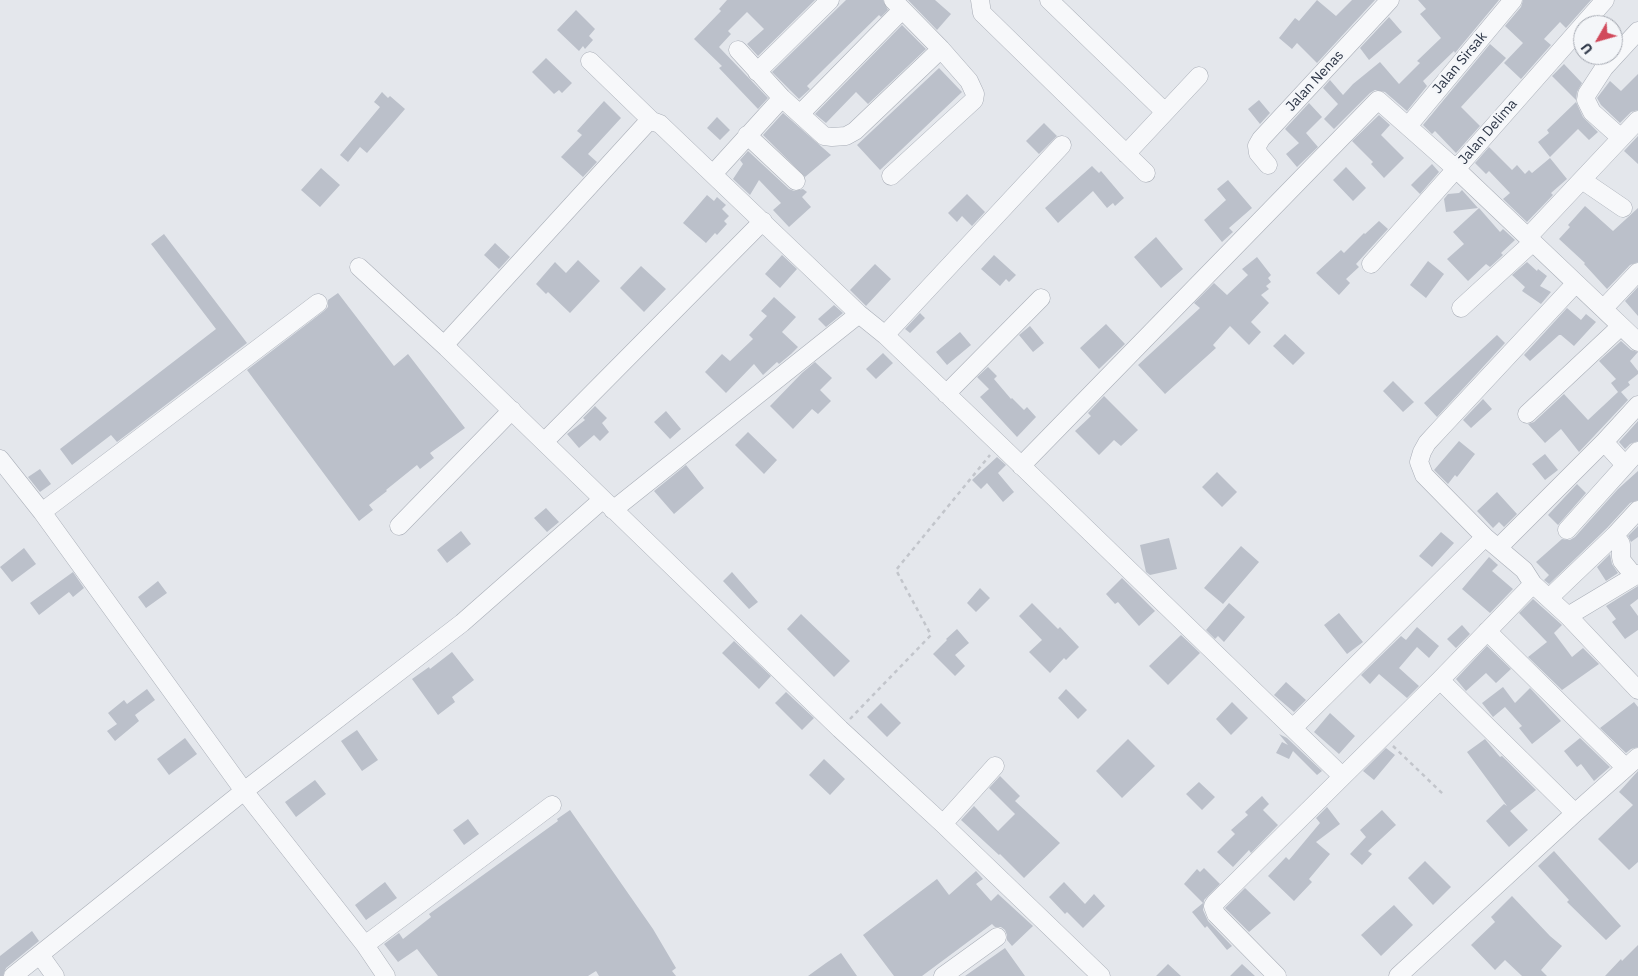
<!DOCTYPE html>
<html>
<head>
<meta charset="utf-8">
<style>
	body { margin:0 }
	#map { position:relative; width:1638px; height:976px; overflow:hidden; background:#e4e7ec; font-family:"IBM Plex Sans",sans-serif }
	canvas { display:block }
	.north { position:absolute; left:1573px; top:15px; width:50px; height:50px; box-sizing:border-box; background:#f4f6f9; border:1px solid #a4a8b1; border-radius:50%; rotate:232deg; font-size:14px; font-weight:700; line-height:20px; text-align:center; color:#2b3445 }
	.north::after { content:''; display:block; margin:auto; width:18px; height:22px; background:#d1495b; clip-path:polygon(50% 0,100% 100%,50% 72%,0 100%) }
</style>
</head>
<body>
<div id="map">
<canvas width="1638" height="976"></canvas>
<div class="north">U</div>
</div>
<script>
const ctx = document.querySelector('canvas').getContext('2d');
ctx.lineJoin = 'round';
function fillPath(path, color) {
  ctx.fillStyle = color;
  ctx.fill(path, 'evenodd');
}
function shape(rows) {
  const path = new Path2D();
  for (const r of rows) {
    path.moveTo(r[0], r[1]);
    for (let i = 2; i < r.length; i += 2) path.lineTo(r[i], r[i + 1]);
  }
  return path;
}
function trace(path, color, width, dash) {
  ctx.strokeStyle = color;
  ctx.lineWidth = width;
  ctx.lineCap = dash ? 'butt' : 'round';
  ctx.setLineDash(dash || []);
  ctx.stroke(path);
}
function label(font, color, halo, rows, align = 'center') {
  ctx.font = font + ' "IBM Plex Sans",sans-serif';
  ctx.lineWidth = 5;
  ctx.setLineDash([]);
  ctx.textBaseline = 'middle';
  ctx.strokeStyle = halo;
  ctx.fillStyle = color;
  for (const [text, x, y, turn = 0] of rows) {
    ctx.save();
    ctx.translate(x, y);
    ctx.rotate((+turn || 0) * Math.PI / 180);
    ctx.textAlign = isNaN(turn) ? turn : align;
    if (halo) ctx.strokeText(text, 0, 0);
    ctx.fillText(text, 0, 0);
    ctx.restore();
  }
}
fillPath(shape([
	[727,0,815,0,758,56,747,44,764,29,747,12,728,31,731,34,719,47,768,98,758,109,719,68,722,66,694,39,721,11,719,9],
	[846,0,883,0,888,10,881,17,879,15,825,68,807,86,810,89,799,99,772,72],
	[908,0,935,0,951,14,937,30],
	[1317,0,1336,16,1352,0,1375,0,1317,63,1297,43,1292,49,1279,38,1295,18,1299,21],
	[1418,0,1499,0,1455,53,1454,51,1423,81,1427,86,1407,111,1385,92,1375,90,1370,93,1334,129,1324,119,1338,104,1323,88,1330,80,1343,95,1353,84,1380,62,1399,84,1420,63,1417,61,1441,38,1420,14,1426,9],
	[1523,0,1591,0,1566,28,1560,22,1544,39,1551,45,1521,79,1504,63,1523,43,1505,26,1521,7],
	[576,10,595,29,589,36,593,40,585,49,583,46,579,51,557,30],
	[1389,17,1402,32,1369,60,1360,48],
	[902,25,926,49,868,104,856,92,826,123,815,114],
	[1490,44,1506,58,1461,107,1480,126,1456,153,1435,131,1432,134,1423,125],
	[546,58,572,83,562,93,559,90,554,94,532,72],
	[1564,64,1582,83,1577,92,1576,100,1552,76],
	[939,68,962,92,880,170,857,145],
	[1638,74,1638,110,1631,112,1620,123,1601,105,1597,98,1610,81,1621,91],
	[382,92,388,98,390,96,405,109,367,153,360,147,348,162,340,155,380,107,374,102],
	[1259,100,1270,113,1260,124,1248,109],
	[604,101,621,118,588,154,597,162,583,177,561,157,582,135,577,131],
	[1576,102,1583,117,1598,132,1589,140,1578,129,1550,157,1538,142,1549,133,1547,130],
	[1309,103,1322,117,1306,133,1318,147,1297,167,1286,154,1299,143,1285,129],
	[783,113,831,155,805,177,763,135],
	[1379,115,1390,125,1381,135,1404,158,1384,178,1371,164,1373,162,1352,141],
	[717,117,730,130,720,140,707,128],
	[1044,123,1057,136,1039,154,1026,141],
	[1638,136,1638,164,1624,151],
	[1489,147,1512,170,1517,165,1525,174,1529,170,1532,173,1550,158,1567,179,1551,193,1553,195,1527,222,1503,199,1510,193,1489,171,1486,174,1475,163],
	[748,151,789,189,794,191,803,189,807,192,802,197,811,207,789,227,773,210,781,203,759,180,750,195,733,179,743,164,740,160],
	[1432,164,1439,172,1420,194,1411,185],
	[1092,166,1099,173,1101,171,1124,198,1115,206,1113,203,1107,208,1093,191,1058,223,1045,208],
	[1346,167,1366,188,1353,201,1333,180],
	[321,168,340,185,320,207,301,190],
	[1228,180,1252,208,1229,228,1233,232,1222,242,1204,220,1226,200,1217,189],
	[1462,190,1478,208,1446,212,1444,199,1448,194,1459,193],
	[967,194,985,212,972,226,962,216,957,222,948,213],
	[707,195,714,201,717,197,726,205,722,209,729,216,724,221,727,224,717,235,715,233,706,243,683,223],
	[1585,206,1613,231,1638,208,1638,262,1630,265,1607,289,1584,264,1585,263,1559,239,1570,227,1568,225],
	[1479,208,1500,232,1503,229,1515,240,1501,253,1503,255,1490,267,1486,264,1468,281,1447,259,1464,244,1453,232],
	[1379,221,1388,229,1356,264,1359,267,1346,279,1350,283,1339,295,1316,273,1341,250,1344,253,1364,233,1365,234],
	[164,234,247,343,117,442,111,435,72,465,60,449,216,329,151,244],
	[1156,237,1183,269,1161,288,1134,257],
	[495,243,510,257,499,269,484,255],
	[782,255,797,269,780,288,765,274],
	[994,255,1016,275,1009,282,1006,279,1000,286,981,269],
	[1257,257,1271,275,1268,278,1271,282,1266,286,1269,289,1261,295,1269,303,1251,322,1261,332,1249,345,1230,326,1213,345,1216,348,1165,394,1138,365,1200,308,1194,303,1214,283,1227,295,1248,275,1242,269],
	[578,260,600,281,570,313,548,292,546,294,536,284,555,262,566,273],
	[1428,261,1444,274,1426,298,1410,285],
	[1527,262,1537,271,1538,269,1547,276,1540,286,1551,292,1541,304,1522,291,1525,287,1512,275],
	[875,264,891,279,866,306,850,290],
	[641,266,666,289,644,312,620,288],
	[1638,287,1638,316,1625,301],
	[338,293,394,366,408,354,465,428,430,453,434,458,420,469,417,465,386,490,387,491,369,505,373,510,359,521,247,370,324,311,328,307,328,300],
	[774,297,796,317,782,332,798,347,791,354,779,364,777,362,763,375,754,364,726,393,705,372,722,354,730,361,753,339,749,335,767,316,761,311],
	[834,305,843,313,826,327,818,319],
	[1567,308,1581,320,1586,314,1596,322,1574,346,1561,335,1559,335,1530,361,1524,355],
	[920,313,925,318,910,333,905,329],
	[1106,324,1125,344,1099,369,1080,348],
	[1030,326,1044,343,1033,352,1019,335],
	[960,332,971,345,947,365,936,352],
	[1285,334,1305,353,1293,365,1273,346],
	[1497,335,1505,343,1437,417,1424,403],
	[1621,341,1631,350,1638,352,1630,361,1638,371,1638,374,1628,382,1630,385,1621,392,1628,400,1579,452,1561,429,1545,443,1528,424,1534,422,1564,394,1588,420,1618,392,1611,383,1616,379,1599,361],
	[883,353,893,363,876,379,866,369],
	[815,362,832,378,820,390,831,401,818,414,812,409,793,429,770,406,802,373],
	[988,367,997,376,994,379,1011,399,1012,398,1024,410,1027,407,1036,417,1017,437,980,397,989,389,977,377],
	[1393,381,1414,402,1403,412,1383,391],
	[1104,396,1138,430,1121,446,1114,440,1099,455,1075,431,1091,416,1088,413],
	[1483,399,1492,409,1471,428,1463,420],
	[595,406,607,418,602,423,609,432,600,441,594,435,579,448,567,434,585,420,583,418],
	[666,411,681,429,670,439,654,422],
	[1638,421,1638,441,1630,444,1625,449,1619,442],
	[748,432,777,460,764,474,735,445],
	[1459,441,1475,454,1457,477,1455,475,1448,484,1434,470],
	[1545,454,1558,470,1545,480,1532,464],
	[997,457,1006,465,998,473,1014,492,1003,502,987,483,981,489,972,480],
	[686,465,704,488,674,514,654,491],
	[40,469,51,484,40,492,28,477],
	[1638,471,1638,500,1630,503,1607,528,1549,584,1544,580,1549,575,1536,562,1562,539,1570,540,1575,537,1618,489],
	[1217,472,1237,492,1222,507,1202,487],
	[1577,484,1586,493,1558,525,1548,515],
	[1497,492,1517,514,1504,527,1499,522,1493,528,1477,511],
	[546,508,559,522,547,532,534,518],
	[1638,526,1638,537,1631,542,1628,536],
	[461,531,471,544,447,563,437,550],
	[1441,532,1454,543,1432,567,1419,556],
	[1169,538,1177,569,1150,575,1146,572,1140,545],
	[1241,546,1259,562,1223,604,1204,588],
	[24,548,36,564,12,582,0,567],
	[1610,554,1612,564,1618,573,1606,581,1597,567],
	[1489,557,1498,565,1492,571,1513,589,1490,613,1462,589],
	[73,572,84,588,73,597,69,592,39,615,30,603],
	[732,572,758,602,749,609,723,581],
	[1122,578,1155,611,1139,626,1118,602,1115,604,1106,594],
	[158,581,167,593,146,608,138,597],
	[1638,586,1638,599,1630,605,1638,616,1638,630,1625,639,1612,622,1616,619,1606,606],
	[980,588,990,598,976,612,967,603],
	[1533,599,1562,625,1554,633,1572,657,1583,648,1599,664,1562,690,1528,657,1547,642,1519,613],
	[1032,603,1058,629,1060,627,1079,647,1066,660,1064,658,1050,673,1029,652,1042,640,1019,616],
	[1229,603,1245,617,1224,642,1218,636,1215,639,1206,630],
	[1339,613,1363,642,1347,654,1324,625],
	[801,614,850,661,834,677,787,629],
	[1462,625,1470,634,1456,648,1447,639],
	[1417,627,1439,646,1429,658,1417,647,1399,668,1419,686,1407,698,1379,674,1370,684,1361,675,1401,636,1406,640],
	[957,629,969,643,955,655,965,666,955,676,933,654,947,640,946,639],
	[1181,635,1200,653,1168,685,1149,666],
	[734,641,771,676,759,689,722,653],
	[1487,646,1511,669,1496,683,1486,673,1466,691,1456,679],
	[452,652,474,680,452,697,455,702,438,715,412,679,429,667,430,669],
	[1286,682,1306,700,1294,712,1274,695],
	[1503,687,1515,703,1530,688,1561,721,1532,744,1519,728,1522,726,1505,707,1493,717,1482,703],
	[147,689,155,700,135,715,139,721,115,741,107,731,117,724,108,713,124,700,127,704],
	[1066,689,1087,710,1078,719,1058,698],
	[786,692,814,718,802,730,775,703],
	[1232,702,1248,718,1231,735,1216,719],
	[1634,702,1638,707,1638,747,1631,749,1626,753,1600,728],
	[881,703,901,723,887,737,867,717],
	[1330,713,1355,736,1339,754,1314,732],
	[357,730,378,760,362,771,341,741],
	[1279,734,1287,738,1322,771,1317,775,1293,751,1289,759,1276,753,1282,742,1288,745],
	[185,738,197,754,169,775,157,759],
	[1580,738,1610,767,1594,781,1581,764,1577,767,1564,751],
	[1128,739,1155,766,1122,798,1096,771],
	[1485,739,1500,757,1502,756,1536,790,1510,811,1528,830,1509,847,1486,821,1504,804,1507,806,1467,752],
	[1386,748,1395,755,1374,780,1363,771],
	[824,759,845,779,830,795,809,775],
	[1638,771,1638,862,1629,870,1598,839,1633,805,1619,792],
	[1000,776,1020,796,1015,801,1060,843,1024,878,1000,854,999,855,961,820,974,806,998,831,1015,814,989,788],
	[315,780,326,794,296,817,285,802],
	[1199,782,1215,797,1202,810,1186,794],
	[1262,796,1269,804,1263,810,1278,825,1251,853,1249,850,1233,867,1217,852,1235,834,1231,830,1248,815,1245,812],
	[1327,807,1340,824,1316,842,1330,854,1309,879,1312,882,1294,901,1268,876,1286,857,1289,860,1320,823,1316,818],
	[570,810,653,929,676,968,672,971,676,976,599,976,596,971,588,976,438,976,417,949,398,962,384,944,399,933,403,939,431,917,429,914,558,821,557,819],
	[1382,810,1396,825,1368,851,1372,854,1362,865,1350,854,1366,837,1360,830],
	[468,819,479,834,464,845,453,830],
	[1554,851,1621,926,1606,940,1567,902,1569,900,1538,866],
	[1425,861,1451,887,1433,905,1408,878],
	[1204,868,1220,884,1204,900,1203,910,1208,921,1232,946,1227,950,1207,926,1205,928,1192,912,1203,903,1184,884,1197,869,1200,872],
	[976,871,983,879,976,884,991,901,998,894,1033,926,1012,946,1007,940,1007,935,1005,930,1001,927,995,927,992,924,922,976,894,976,863,935,937,879,949,895],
	[385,882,397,898,366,920,355,905],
	[1064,882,1085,904,1094,894,1105,906,1083,928,1067,912,1065,914,1049,897],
	[1245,888,1271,913,1249,932,1225,908],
	[1512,896,1550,936,1562,946,1541,970,1547,976,1522,976,1505,960,1495,970,1471,945,1495,922,1491,917],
	[1394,905,1413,925,1381,956,1361,935],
	[32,931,39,941,6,968,3,976,0,976,0,956],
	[1638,945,1638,976,1605,976,1621,959,1622,961],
	[1005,948,1025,976,965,976],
	[841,953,857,976,808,976,826,963],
	[1168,964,1181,976,1156,976],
	[1242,964,1255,976,1230,976]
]), '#bbc0ca');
const minor = shape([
	[980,0,982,13,1146,173],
	[1049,0,1165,112],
	[738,50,782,98,824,136,832,137,846,136,855,131,941,49,893,0],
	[590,61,652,121],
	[757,72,830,0],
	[800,114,902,10],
	[1408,126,1513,0],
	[747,135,796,181],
	[1621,138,1592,112,1586,100,1587,94,1604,68,1638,31],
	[1126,154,1199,76],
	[1268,165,1258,153,1257,146,1261,139,1390,0],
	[713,174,782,98],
	[891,176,974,100,975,94,969,81,941,49],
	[1582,180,1623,208],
	[1528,237,1638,120],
	[1371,264,1456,169,1605,0],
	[359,267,447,348],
	[1576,283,1439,430,1427,443,1422,452,1419,462,1424,475,1485,537,1524,570,1533,584,1568,616,1638,690],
	[1461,308,1533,242],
	[1604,308,1638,272],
	[885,335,1062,145],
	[946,394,1041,298],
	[1527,414,1621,326],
	[544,442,763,221],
	[0,459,42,512,244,791,365,945,386,976],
	[1625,465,1606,444,1605,441,1638,405],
	[1021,466,1378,100,1456,169,1638,342],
	[613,510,859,314],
	[42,512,318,303],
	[399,526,512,410],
	[1567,530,1638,451],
	[1615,535,1621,544,1621,557,1622,561,1634,576],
	[1498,548,1606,440],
	[1549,598,1615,535,1638,510],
	[1568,616,1638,574],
	[1487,631,1625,767],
	[1440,680,1575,813],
	[1293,728,1485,537],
	[943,824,995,766],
	[365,945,552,805],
	[40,955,55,976],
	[13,976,244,791,462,623,602,500],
	[943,976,997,937],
	[1101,976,943,824,840,729,447,348,447,342,646,124,652,121,660,124,859,314,885,335,999,444,1342,776],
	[1277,976,1216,914,1213,906,1215,903,1440,680,1533,584],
	[1398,976,1575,813,1638,757]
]);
trace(minor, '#a9aeb7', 19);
trace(shape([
	[850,719,931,635,896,570,990,455],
	[1393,746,1443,794]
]), '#c2c5cb', 2.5, [4, 4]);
trace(minor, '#f7f8fa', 18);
label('14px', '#2b3445', '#f4f6f9', [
	["Jalan Sirsak",1460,63,-50],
	["Jalan Nenas",1315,81,-47],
	["Jalan Delima",1488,132,-49]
]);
</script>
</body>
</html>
